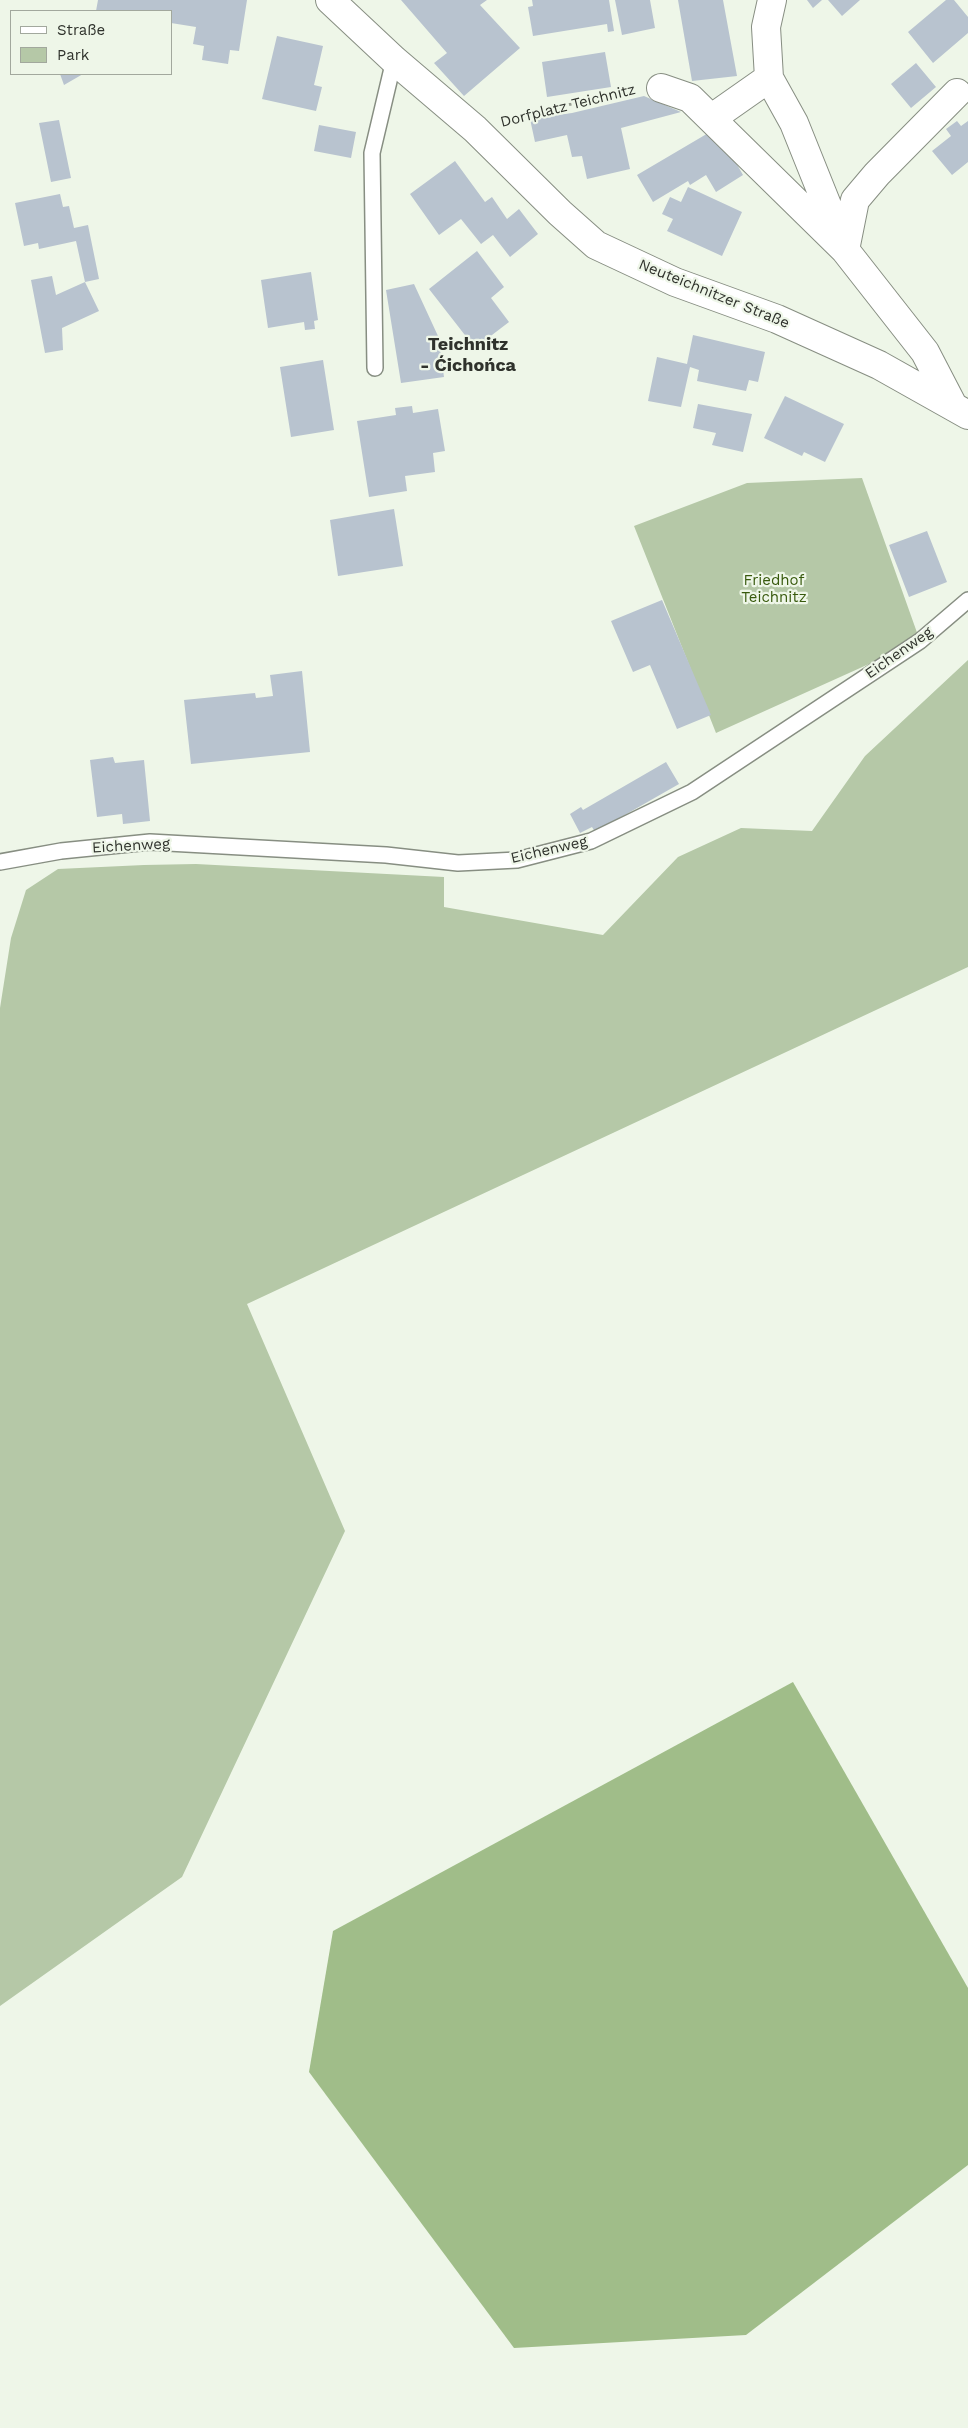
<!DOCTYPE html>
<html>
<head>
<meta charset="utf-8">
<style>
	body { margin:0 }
	#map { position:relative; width:968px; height:2428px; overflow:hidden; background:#eef6e8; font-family:"Work Sans",sans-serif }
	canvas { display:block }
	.legend { position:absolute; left:10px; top:10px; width:162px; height:65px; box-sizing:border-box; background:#eef6e8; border:1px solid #a2a89d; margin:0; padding:6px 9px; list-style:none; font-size:15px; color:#2f322c }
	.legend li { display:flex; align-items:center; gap:10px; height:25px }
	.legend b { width:25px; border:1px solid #a2a89d }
</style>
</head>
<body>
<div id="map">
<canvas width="968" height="2428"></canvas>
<ul class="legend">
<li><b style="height:6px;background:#fff"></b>Straße</li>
<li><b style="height:14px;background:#b5c8a7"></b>Park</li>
</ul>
</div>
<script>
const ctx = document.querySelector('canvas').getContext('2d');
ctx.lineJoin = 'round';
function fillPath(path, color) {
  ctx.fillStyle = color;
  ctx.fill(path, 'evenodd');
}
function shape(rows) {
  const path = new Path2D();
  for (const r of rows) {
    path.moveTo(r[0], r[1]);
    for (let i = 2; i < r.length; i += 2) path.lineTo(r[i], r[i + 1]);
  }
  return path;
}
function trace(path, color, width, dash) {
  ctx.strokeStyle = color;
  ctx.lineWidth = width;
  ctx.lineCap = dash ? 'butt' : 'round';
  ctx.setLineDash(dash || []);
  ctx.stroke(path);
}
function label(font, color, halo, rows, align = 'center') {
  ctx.font = font + ' "Work Sans",sans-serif';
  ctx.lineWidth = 4.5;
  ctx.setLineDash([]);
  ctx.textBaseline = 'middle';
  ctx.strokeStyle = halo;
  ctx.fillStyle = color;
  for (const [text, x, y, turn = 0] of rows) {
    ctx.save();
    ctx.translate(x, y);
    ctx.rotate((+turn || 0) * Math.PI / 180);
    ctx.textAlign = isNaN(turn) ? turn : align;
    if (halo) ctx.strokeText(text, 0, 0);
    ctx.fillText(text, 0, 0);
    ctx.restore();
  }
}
fillPath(shape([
	[862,478,920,641,716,733,634,526,747,483],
	[968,660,968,967,247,1304,345,1531,182,1877,0,2006,0,1008,11,938,26,890,58,869,144,865,196,864,444,877,444,907,603,935,678,857,741,828,812,831,865,756]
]), '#b5c8a7');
fillPath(shape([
	[793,1682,968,1988,968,2165,746,2335,514,2348,309,2072,333,1931]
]), '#a0bd89');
fillPath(shape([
	[98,0,247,0,239,51,230,50,228,64,202,60,204,46,193,44,196,27,171,23,171,11,96,11],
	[401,0,487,0,480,5,520,48,464,96,434,63,447,53],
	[532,0,609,0,614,31,608,32,607,24,533,36,528,7,533,6],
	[615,0,650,0,655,28,622,35],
	[678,0,723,0,737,76,692,81],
	[807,0,822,0,813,8],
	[828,0,860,0,842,16],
	[946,0,954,0,968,17,968,33,933,63,908,32],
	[277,36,323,46,314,85,322,87,316,111,262,99],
	[605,52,611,87,547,97,542,62],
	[916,63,936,87,911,108,891,84],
	[60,74,83,74,64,85],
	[644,96,681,112,621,128,630,169,587,179,582,156,572,157,567,135,535,142,530,119,572,113],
	[59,120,71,178,51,182,39,123],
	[957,121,961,126,968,121,968,162,952,175,932,151,951,136,946,129],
	[319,125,356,132,351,158,314,151],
	[710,132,731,154,743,175,716,192,706,175,690,185,688,181,653,202,637,175],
	[455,161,485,202,492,197,507,219,519,209,538,234,510,257,493,235,481,244,461,219,439,235,410,194],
	[688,187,742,212,722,256,667,231,673,219,662,214,670,197,681,202],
	[60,194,63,207,69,206,74,228,88,225,99,279,85,282,76,241,39,249,38,243,24,246,15,203],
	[477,251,504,287,491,298,509,322,475,348,429,289],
	[311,272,318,320,314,321,315,329,305,330,304,322,268,328,261,280],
	[52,276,56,295,85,282,99,311,62,328,63,350,45,353,31,280],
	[414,284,438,336,444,377,401,383,386,290],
	[693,335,765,352,758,382,749,380,746,391,697,381,699,370,690,367,681,407,648,401,657,357,687,364],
	[323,360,334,430,291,437,280,367],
	[785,396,844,424,825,462,804,452,802,456,764,438],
	[698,404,752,414,743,452,712,445,716,433,693,428],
	[412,406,413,413,438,409,445,451,433,453,435,472,405,476,407,491,369,497,357,421,396,415,395,408],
	[394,509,403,566,338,576,330,520],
	[927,531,947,582,909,597,889,545],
	[662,600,711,715,677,729,650,665,633,672,611,621],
	[302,671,310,752,191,764,184,700,255,693,256,698,273,696,270,675],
	[113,757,115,763,144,760,150,821,123,824,122,814,97,817,90,760],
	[666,762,679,784,595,832,592,827,580,833,570,814,581,807,583,810]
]), '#b8c3cf');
const service = shape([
	[375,368,372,153,394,60],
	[0,862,61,851,150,842,386,855,458,863,517,860,591,841,692,792,920,641,968,600]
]);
const minor = shape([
	[330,0,394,60,475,129,560,213,596,245,675,282,777,319,879,365,968,415],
	[661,88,690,98,845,250,794,123,769,78,766,27,772,0],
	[712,118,769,78],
	[953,406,925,352,845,250,855,200,877,174,957,93]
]);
trace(service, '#878e82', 18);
trace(minor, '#878e82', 30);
trace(shape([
	[511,120,628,89]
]), '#999f94', 3, [2.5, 2.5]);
trace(service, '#fff', 15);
trace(minor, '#fff', 28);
label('15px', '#2f322c', '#eef6e8', [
	["Dorfplatz Teichnitz",568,106,-14],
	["Neuteichnitzer Straße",714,294,22],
	["Eichenweg",899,653,-35],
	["Eichenweg",131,846,-3],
	["Eichenweg",549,850,-13]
]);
label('15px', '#385a0d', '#eef6e8', [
	["Friedhof",774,581],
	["Teichnitz",774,598]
]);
label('bold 18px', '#2f322c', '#eef6e8', [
	["Teichnitz",468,345],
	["- Ćichońca",468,366]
]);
</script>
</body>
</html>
